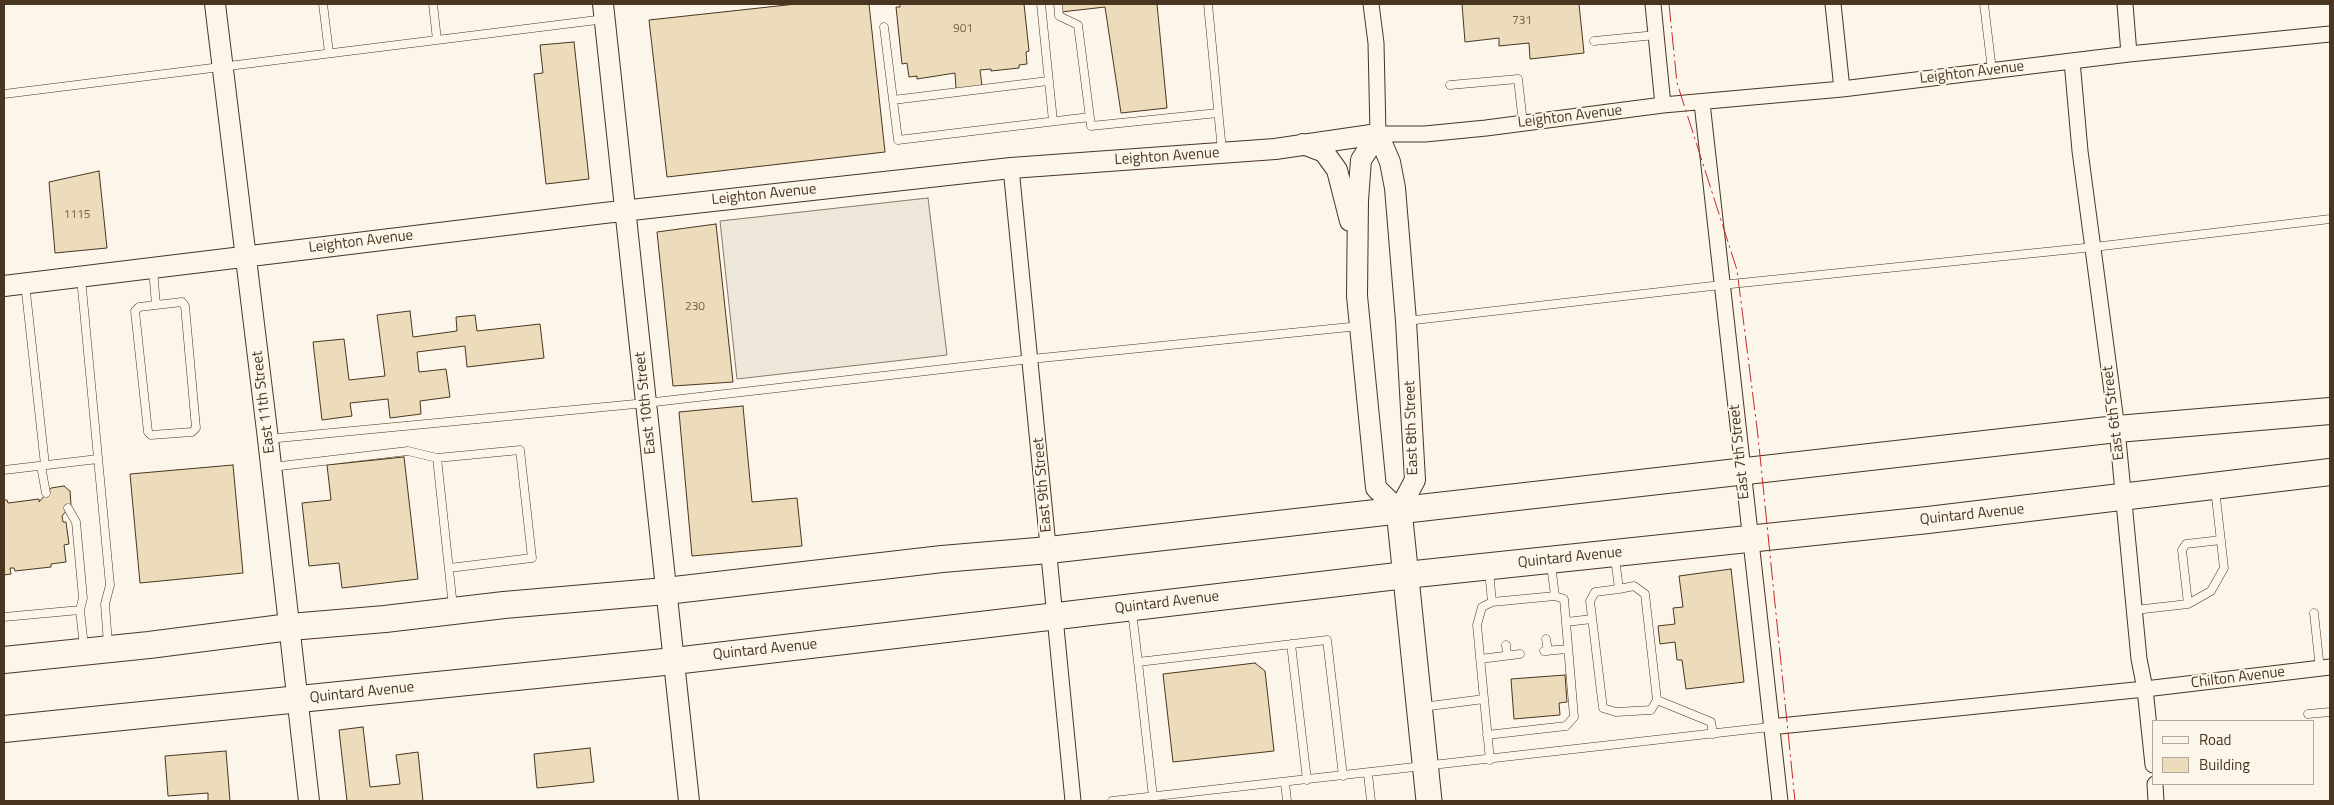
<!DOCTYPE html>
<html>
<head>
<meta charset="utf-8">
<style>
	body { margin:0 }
	#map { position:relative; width:2334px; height:805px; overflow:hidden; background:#fbf6e9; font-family:"Titillium Web",sans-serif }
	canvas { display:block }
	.frame { position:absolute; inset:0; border:5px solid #4a3520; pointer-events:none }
	.legend { position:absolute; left:2152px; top:720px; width:162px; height:65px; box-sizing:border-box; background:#fbf6e9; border:1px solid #b4a999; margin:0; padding:6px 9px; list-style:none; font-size:15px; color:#4a3520 }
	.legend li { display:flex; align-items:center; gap:10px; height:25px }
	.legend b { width:25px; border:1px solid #b4a999 }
</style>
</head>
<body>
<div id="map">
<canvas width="2334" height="805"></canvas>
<div class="frame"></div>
<ul class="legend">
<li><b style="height:6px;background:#fbf6e9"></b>Road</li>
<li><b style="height:14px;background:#ecdcbc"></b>Building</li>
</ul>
</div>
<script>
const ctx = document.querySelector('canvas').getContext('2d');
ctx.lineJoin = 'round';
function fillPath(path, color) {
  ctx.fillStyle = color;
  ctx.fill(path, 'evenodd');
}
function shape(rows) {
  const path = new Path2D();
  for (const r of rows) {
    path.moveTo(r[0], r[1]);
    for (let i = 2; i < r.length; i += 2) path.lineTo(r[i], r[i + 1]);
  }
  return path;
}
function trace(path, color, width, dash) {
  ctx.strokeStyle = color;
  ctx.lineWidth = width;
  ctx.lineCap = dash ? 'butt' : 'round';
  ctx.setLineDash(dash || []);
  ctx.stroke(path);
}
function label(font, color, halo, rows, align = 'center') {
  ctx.font = font + ' "Titillium Web",sans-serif';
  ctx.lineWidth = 4;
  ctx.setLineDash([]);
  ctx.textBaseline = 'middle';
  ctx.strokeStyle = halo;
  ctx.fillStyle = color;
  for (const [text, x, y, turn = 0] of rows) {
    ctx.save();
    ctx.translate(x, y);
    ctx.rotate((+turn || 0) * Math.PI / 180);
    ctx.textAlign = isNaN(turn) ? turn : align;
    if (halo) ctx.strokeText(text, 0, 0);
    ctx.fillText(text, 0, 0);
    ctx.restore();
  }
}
const parking = shape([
	[928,198,947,355,737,379,720,221,928,198]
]);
fillPath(parking, '#ede7d9');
trace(parking, '#887966', 1);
const building = shape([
	[796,4,869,4,885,152,667,177,649,20,796,4],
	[900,4,1024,4,1029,51,1026,52,1027,64,1019,65,1019,68,991,71,991,69,980,70,982,86,956,89,955,73,917,79,917,76,909,77,907,63,902,64,896,7,900,7,900,4],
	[1061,4,1157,4,1167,108,1121,113,1105,7,1061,12,1061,4],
	[1462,4,1579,4,1584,53,1530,59,1529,43,1499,46,1499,38,1465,42,1462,4],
	[574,42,589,179,546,184,534,74,543,73,540,45,574,42],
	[99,171,107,248,55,253,49,182,99,171],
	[716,224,733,382,673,386,657,232,716,224],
	[410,311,413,337,457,331,456,317,475,315,477,331,540,324,544,358,467,367,465,346,417,352,419,372,446,369,450,397,420,401,421,414,390,418,388,399,350,403,352,416,322,420,313,342,344,339,349,380,385,376,377,315,410,311],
	[743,406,752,502,797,498,802,546,692,556,679,412,743,406],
	[404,457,418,579,342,588,339,563,309,566,302,503,331,500,327,465,404,457],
	[233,465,243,573,140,583,130,474,233,465],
	[64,486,70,491,71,505,62,516,63,522,66,522,69,544,64,545,66,562,51,564,51,567,15,571,14,568,10,568,11,574,4,575,4,500,7,500,8,503,39,499,39,502,51,488,64,486],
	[1731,569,1744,682,1686,689,1682,660,1677,660,1675,642,1660,644,1658,626,1675,624,1673,608,1683,607,1679,576,1731,569],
	[1255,663,1265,671,1274,751,1173,762,1163,674,1255,663],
	[1565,675,1567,702,1559,703,1560,715,1514,719,1511,679,1565,675],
	[363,727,370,787,400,784,396,755,418,752,423,801,347,801,339,730,363,727],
	[590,748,594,782,537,788,534,754,590,748],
	[226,751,230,801,208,801,208,793,168,796,165,756,226,751]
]);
fillPath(building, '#ecdcbc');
trace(building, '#4a3520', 1);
const service = shape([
	[323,4,329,53],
	[433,4,437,40],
	[1041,4,1053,121],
	[1058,4,1059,16,1078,25,1091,126,1218,113],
	[1208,4,1222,151],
	[1984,4,1992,70],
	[884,27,898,140,1090,117],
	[1594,41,1656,35],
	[1450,85,1518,79,1523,123],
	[4,94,605,19],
	[893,100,1048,81],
	[153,269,156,305,139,307,135,311,148,432,151,435,192,432,196,428,185,306,182,302,156,305],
	[81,278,110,585,105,604,108,644],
	[25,283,45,465],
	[1406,321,1721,285,2094,247,2330,219],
	[268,439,646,403,1031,359,1360,326],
	[437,458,453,607],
	[41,466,46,493],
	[272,467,408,451,437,458,520,450,532,558,449,568],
	[4,470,98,459],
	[68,508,76,522,83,598,80,610,84,647],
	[1615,558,1619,589,1595,592,1590,601,1603,708,1616,712,1651,710,1657,700,1645,594,1634,586,1619,589],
	[1489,571,1492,602,1555,596,1551,565],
	[2188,604,2182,550,2186,544,2221,540],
	[2135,610,2188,604,2211,591,2224,568,2215,489],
	[1132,611,1138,662],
	[2314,613,2320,669],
	[4,617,80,610],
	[1566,622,1592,619],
	[1546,639,1548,651],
	[1291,644,1307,780],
	[1506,645,1507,655],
	[1544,651,1568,649],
	[1480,659,1520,654],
	[1484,699,1477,625,1482,607,1492,602],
	[1657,700,1711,722,1713,734],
	[1422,707,1484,699,1490,760],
	[2308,714,2330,712],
	[1487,735,1566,726,1574,717,1564,599,1555,596],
	[1368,774,1371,801],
	[1285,783,1287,801],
	[1153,797,1138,662,1327,640,1343,776],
	[1112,801,1770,727]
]);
const minor = shape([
	[1371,4,1376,43,1378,134,1425,134,1486,128,1663,105,1842,89,2129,54,2330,34],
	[1653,4,1663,105],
	[1833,4,1842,89],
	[2125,4,2129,54],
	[2072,61,2080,151,2117,429,2139,659,2145,689,2153,765],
	[1702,103,1780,801],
	[1011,168,1073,801],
	[1770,727,2145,689,2330,667],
	[2155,784,2156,801]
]);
const tertiary = shape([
	[215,4,268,439,309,801],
	[603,4,689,801],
	[1378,134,1390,162,1395,188,1406,321,1415,480,1399,510,1376,488,1357,296,1358,200,1361,160,1378,134],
	[1303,144,1324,152,1337,170,1350,221],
	[4,286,604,213,1011,168,1275,149,1378,134]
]);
const primary = shape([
	[1399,510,1429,801]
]);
const trunk = shape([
	[4,660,149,645,290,627,385,619,504,605,666,591,942,559,1049,550,2117,429,2330,411],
	[4,729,674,661,1406,575,1928,520,2330,472]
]);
trace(service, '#4a3520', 9);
trace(minor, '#4a3520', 17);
trace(tertiary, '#4a3520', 22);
trace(primary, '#4a3520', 27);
trace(trunk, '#4a3520', 28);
trace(service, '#fbf6e9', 8);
trace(minor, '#fbf6e9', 15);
trace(tertiary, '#fbf6e9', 20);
trace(primary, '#fbf6e9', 25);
trace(trunk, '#fbf6e9', 26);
trace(shape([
	[1669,4,1677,83,1737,270,1758,436,1795,801]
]), '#c62828', 1, [18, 4, 2.5, 4]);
label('12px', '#725f47', null, [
	["731",1522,21],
	["901",963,29],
	["1115",77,215],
	["230",695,307]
]);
label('15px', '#4a3520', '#fbf6e9', [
	["Leighton Avenue",1972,73,-7],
	["Leighton Avenue",1570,117,-7],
	["Leighton Avenue",1167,157,-4],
	["Leighton Avenue",764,195,-6],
	["Leighton Avenue",361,242,-7],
	["East 11th Street",264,402,-97],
	["East 10th Street",646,403,-96],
	["East 6th Street",2114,413,-97],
	["East 8th Street",1412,428,-92],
	["East 7th Street",1740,452,-96],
	["East 9th Street",1043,485,-95],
	["Quintard Avenue",1972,515,-6],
	["Quintard Avenue",1570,558,-6],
	["Quintard Avenue",1167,603,-7],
	["Quintard Avenue",765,650,-6],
	["Chilton Avenue",2238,678,-7],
	["Quintard Avenue",362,693,-6]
]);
</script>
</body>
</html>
